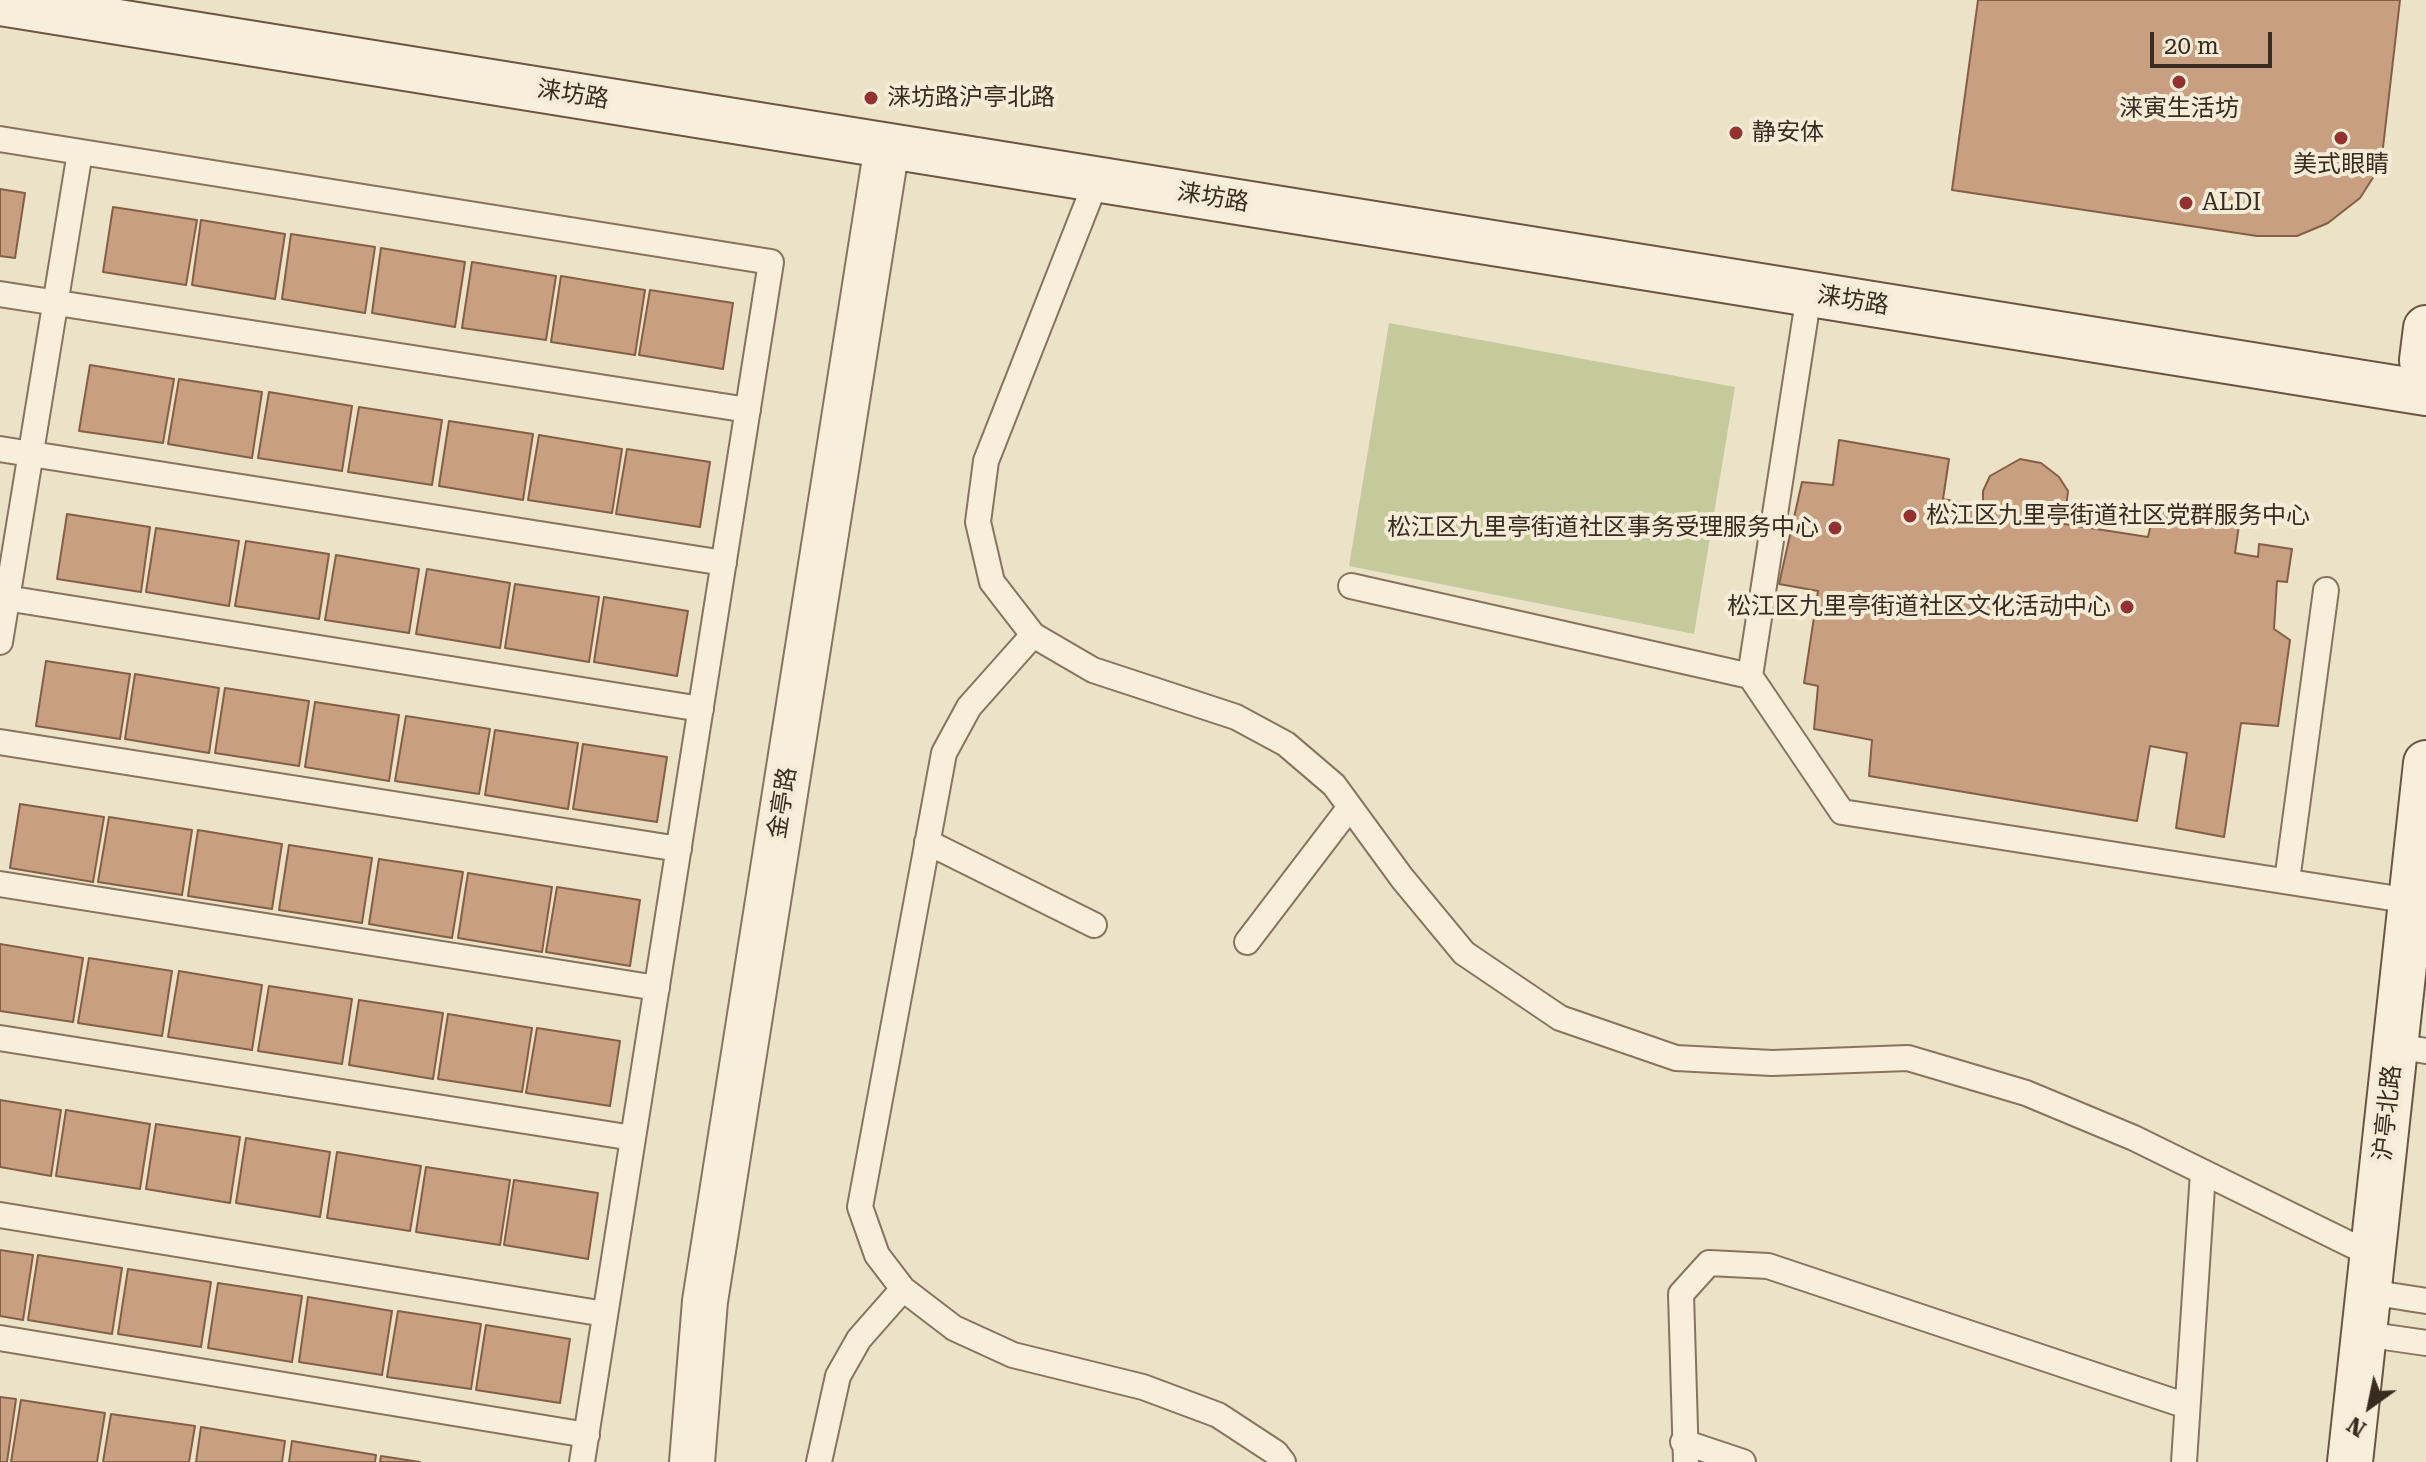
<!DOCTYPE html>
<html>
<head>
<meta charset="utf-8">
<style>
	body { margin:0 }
	#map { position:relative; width:2426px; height:1462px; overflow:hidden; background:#ece2c8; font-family:"Roboto Serif",serif }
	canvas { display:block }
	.north { position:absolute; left:2330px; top:1366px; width:80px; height:80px; -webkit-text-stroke:6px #f4ecd7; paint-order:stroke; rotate:213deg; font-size:22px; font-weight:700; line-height:32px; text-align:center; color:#382c21 }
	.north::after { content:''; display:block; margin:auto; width:28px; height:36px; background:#382c21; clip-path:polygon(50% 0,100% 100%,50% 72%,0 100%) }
	.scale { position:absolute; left:2150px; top:32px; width:122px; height:36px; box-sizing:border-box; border:4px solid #382c21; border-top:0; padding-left:10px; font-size:24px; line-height:28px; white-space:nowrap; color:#382c21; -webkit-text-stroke:6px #f4ecd7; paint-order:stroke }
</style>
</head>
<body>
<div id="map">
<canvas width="2426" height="1462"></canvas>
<div class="north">N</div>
<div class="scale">20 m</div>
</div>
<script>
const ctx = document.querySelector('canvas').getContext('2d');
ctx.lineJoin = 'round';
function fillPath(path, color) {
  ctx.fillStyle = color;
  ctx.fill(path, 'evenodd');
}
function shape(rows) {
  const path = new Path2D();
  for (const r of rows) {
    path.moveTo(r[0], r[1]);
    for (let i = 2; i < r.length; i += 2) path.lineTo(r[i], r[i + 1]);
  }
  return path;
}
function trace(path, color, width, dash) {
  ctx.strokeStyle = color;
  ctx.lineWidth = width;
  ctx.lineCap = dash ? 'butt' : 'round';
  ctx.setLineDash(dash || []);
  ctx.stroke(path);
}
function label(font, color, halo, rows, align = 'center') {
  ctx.font = font + ' "Roboto Serif","Noto Sans SC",serif';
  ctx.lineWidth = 8;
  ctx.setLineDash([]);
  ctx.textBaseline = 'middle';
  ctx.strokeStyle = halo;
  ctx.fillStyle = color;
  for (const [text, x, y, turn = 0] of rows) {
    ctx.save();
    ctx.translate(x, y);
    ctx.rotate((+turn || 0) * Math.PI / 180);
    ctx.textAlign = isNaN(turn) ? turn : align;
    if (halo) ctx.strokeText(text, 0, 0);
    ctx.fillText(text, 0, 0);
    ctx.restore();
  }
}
fillPath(shape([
	[1389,323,1735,387,1694,634,1349,566]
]), '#c4ca9c');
const building = shape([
	[1978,0,2400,0,2381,165,2360,198,2328,223,2297,236,2257,236,1952,190,1978,0],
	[0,189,25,193,15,258,0,256,0,189],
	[113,207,197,220,186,285,103,272,113,207],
	[201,220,285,234,275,299,192,285,201,220],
	[291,234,375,247,365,313,282,299,291,234],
	[381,248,465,262,455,327,372,313,381,248],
	[472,262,556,276,546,340,462,328,472,262],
	[561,276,645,290,635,355,551,342,561,276],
	[650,290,733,303,723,369,639,355,650,290],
	[90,365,174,379,163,443,79,431,90,365],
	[179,379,262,392,252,458,168,444,179,379],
	[269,392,352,406,342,471,258,458,269,392],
	[359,407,442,420,432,485,348,472,359,407],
	[449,421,533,434,523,500,439,486,449,421],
	[539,435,622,449,612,513,528,500,539,435],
	[1839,440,1949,459,1943,499,1983,507,1983,491,1990,476,2020,459,2041,463,2059,477,2068,491,2064,524,2148,537,2156,502,2240,518,2235,553,2258,557,2259,544,2292,549,2287,582,2277,581,2274,629,2290,640,2278,726,2241,723,2224,837,2176,828,2187,753,2150,746,2137,821,1869,776,1872,740,1814,729,1818,686,1804,683,1818,591,1779,584,1802,482,1833,485,1839,440],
	[627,449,710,462,700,527,616,514,627,449],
	[67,514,150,527,141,592,57,579,67,514],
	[156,528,239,541,229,606,146,592,156,528],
	[246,541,329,554,319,619,235,606,246,541],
	[336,555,419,569,409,633,325,620,336,555],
	[427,569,510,583,500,648,416,634,427,569],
	[515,584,599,597,589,662,505,648,515,584],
	[604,597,688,611,677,676,594,662,604,597],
	[46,661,130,674,120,739,36,726,46,661],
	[135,674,219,688,209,753,125,739,135,674],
	[225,688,309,701,299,766,215,753,225,688],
	[315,702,399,715,389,781,305,767,315,702],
	[406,716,490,729,479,794,395,781,406,716],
	[495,730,578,743,568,809,485,795,495,730],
	[583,744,667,757,657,822,573,809,583,744],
	[20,804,104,817,93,882,10,868,20,804],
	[109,817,192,830,182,895,98,882,109,817],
	[198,830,282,844,272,909,188,896,198,830],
	[289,845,372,858,362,923,279,910,289,845],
	[379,859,463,872,452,938,369,924,379,859],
	[468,873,552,887,542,952,458,938,468,873],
	[557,887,640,900,630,966,546,952,557,887],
	[0,944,83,958,73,1022,0,1011,0,944],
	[89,958,172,971,162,1036,78,1023,89,958],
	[179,971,262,985,252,1050,168,1037,179,971],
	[269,986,352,999,342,1064,258,1051,269,986],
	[359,1000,443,1013,433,1079,349,1065,359,1000],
	[448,1014,532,1028,522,1092,438,1079,448,1014],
	[537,1028,620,1041,610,1106,526,1093,537,1028],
	[0,1100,61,1110,51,1176,0,1167,0,1100],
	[66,1110,150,1124,140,1189,56,1176,66,1110],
	[156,1124,240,1137,230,1203,146,1189,156,1124],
	[246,1138,330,1152,320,1217,236,1203,246,1138],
	[337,1152,421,1166,410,1231,327,1218,337,1152],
	[426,1167,510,1180,500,1245,416,1232,426,1167],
	[514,1180,598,1193,588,1259,504,1245,514,1180],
	[0,1250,33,1255,23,1320,0,1316,0,1250],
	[38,1255,122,1268,112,1334,28,1320,38,1255],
	[128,1269,211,1282,201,1347,118,1334,128,1269],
	[218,1283,302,1296,292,1362,208,1348,218,1283],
	[308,1297,392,1311,382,1375,299,1362,308,1297],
	[398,1311,481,1324,471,1389,387,1377,398,1311],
	[486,1325,570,1339,560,1403,476,1390,486,1325],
	[0,1397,16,1399,7,1462,0,1462,0,1397],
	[21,1400,105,1413,97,1462,11,1462,21,1400],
	[111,1414,195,1426,189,1462,103,1462,111,1414],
	[201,1427,285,1441,282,1462,196,1462,201,1427],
	[292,1441,376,1455,375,1462,289,1462,292,1441],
	[381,1456,420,1462,380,1462,381,1456]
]);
fillPath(building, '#c89f80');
trace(building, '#855f45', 2);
const lane = shape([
	[0,139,771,262,582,1462],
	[1097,179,986,461,978,522,992,582,1033,635,1093,670,1236,717,1286,744,1334,785,1402,878,1464,953,1560,1018,1676,1058,1772,1063,1908,1058,2026,1093,2134,1138,2372,1255],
	[0,294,748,410],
	[0,449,724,563],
	[1351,586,1750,676,1842,812,2411,901],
	[0,597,701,709],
	[1033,635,969,707,944,753,860,1207,877,1255,903,1289,954,1328,1013,1355,1143,1387,1218,1415,1276,1453,1283,1462],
	[0,642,80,152],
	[1750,676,1809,294],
	[0,742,679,849],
	[927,842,1094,925],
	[2287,881,2326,590],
	[0,884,657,988],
	[1247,942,1350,807],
	[0,1038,633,1138],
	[2395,1046,2426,1051],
	[0,1215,605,1314],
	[2369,1292,2426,1301],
	[2364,1334,2426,1343],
	[0,1338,587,1435],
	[1683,1442,1743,1462],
	[819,1462,838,1376,859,1339,903,1289],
	[1686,1462,1681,1294,1709,1263,1768,1266,2187,1406],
	[2184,1462,2203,1172]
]);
const street = shape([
	[692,1462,705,1301,887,146]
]);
const secondary = shape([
	[0,3,2426,393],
	[2426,328,2422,360,2426,364],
	[2350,1462,2426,763]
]);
trace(lane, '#87745e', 28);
trace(street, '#87745e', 48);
trace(secondary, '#695541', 48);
trace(lane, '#f7efdb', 24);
trace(street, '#f7efdb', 44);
trace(secondary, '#f7efdb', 44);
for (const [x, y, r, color] of [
	[2179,82,8,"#933231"],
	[871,98,8,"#933231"],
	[1736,133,8,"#933231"],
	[2341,138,8,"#933231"],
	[2186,203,8,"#933231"],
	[1910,516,8,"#933231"],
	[1835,528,8,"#933231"],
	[2127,607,8,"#933231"]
]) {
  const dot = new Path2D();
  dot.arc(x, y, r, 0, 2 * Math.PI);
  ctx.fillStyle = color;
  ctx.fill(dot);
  trace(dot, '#f4ecd7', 3);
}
label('24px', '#382c21', '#f4ecd7', [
	["涞坊路",573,95,9],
	["涞坊路",1213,198,9],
	["涞坊路",1853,301,9],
	["金亭路",783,803,-81],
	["沪亭北路",2388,1113,-84]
]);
label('24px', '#382c21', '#f4ecd7', [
	["涞坊路沪亭北路",887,98],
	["涞寅生活坊",2179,109,"center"],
	["静安体",1752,133],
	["美式眼睛",2341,165,"center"],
	["ALDI",2202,203],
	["松江区九里亭街道社区党群服务中心",1926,516],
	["松江区九里亭街道社区事务受理服务中心",1819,528,"right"],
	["松江区九里亭街道社区文化活动中心",2111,607,"right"]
], 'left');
</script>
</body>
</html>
